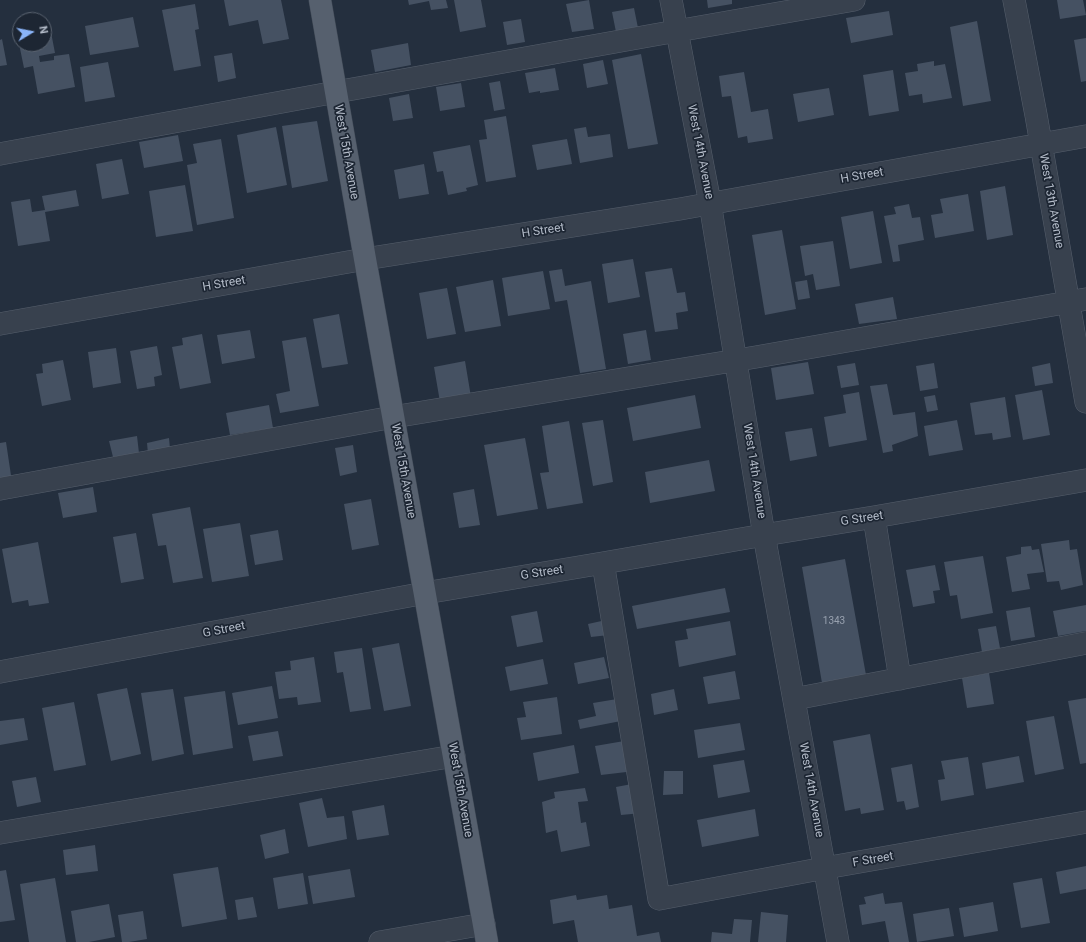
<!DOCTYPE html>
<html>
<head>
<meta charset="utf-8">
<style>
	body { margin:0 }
	#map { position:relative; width:1086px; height:942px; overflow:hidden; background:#242f3e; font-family:Roboto,sans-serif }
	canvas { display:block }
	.north { position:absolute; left:12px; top:12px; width:40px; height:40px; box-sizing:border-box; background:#1d2633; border:1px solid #59626f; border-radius:50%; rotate:80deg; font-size:11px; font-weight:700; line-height:16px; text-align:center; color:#b4bcc9 }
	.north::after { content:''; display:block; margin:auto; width:14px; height:18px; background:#8ab4f8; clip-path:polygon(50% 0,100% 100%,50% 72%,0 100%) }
</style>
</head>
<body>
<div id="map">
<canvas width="1086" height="942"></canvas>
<div class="north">N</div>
</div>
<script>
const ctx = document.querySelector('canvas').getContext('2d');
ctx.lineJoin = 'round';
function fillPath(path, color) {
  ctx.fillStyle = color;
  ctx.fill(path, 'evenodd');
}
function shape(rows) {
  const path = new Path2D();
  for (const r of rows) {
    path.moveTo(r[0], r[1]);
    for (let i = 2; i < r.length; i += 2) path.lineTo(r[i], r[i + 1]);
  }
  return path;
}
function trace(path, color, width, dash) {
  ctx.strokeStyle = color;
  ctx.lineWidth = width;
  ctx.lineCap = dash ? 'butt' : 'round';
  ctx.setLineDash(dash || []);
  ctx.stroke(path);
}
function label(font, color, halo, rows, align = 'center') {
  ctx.font = font + ' Roboto,sans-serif';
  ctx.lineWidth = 3.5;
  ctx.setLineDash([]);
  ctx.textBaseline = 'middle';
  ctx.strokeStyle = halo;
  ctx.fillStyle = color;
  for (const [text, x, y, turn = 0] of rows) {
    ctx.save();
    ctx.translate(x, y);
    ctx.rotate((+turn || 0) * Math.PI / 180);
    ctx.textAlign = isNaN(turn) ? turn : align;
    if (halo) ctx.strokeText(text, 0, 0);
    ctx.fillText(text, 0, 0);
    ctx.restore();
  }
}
fillPath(shape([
	[224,0,281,0,289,39,263,44,258,20,229,26],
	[408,0,446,0,448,8,431,10,429,1,409,5],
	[454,0,481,0,486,27,460,32],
	[589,0,594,29,572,32,566,4],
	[707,0,732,0,732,4,708,8],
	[1057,0,1083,0,1086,15,1060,19],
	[195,4,199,29,195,30,201,66,174,71,162,10],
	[634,8,638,28,616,32,612,12],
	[889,11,893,35,851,43,846,18],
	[133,17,139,47,90,55,85,26],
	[521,19,525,42,507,45,503,22],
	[977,21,991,101,963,106,950,27],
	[50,27,55,53,39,56,40,62,54,60,54,56,69,54,75,87,38,94,33,66,24,68,17,34,20,33,20,44,44,44,44,28],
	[1086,38,1086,81,1081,82,1074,40],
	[2,39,7,65,0,66,0,40],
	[408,43,411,65,375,72,371,50],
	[232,53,236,78,218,82,214,56],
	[641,54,658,144,628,149,612,60],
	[603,60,608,84,587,88,583,64],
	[934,61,934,66,945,64,952,98,923,103,922,94,909,96,905,73,918,71,917,64],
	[108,62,115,97,85,102,80,67],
	[555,68,559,90,540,93,540,91,529,93,525,73],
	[893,70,899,111,869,116,863,75],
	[744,72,751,112,768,109,773,139,748,143,747,136,738,138,731,96,722,97,719,76],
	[500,81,505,109,494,111,489,83],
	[461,83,465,107,440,111,436,87],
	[829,88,834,115,798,122,793,94],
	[409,94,413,118,393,121,389,98],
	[506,116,516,177,486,182,479,140,487,139,484,120],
	[317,121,328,181,292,188,282,126],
	[276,127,287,185,247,193,237,135],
	[586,127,588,137,610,134,613,157,580,163,574,129],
	[178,135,183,161,144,168,139,142],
	[221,139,234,218,197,225,187,165,197,163,193,144],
	[567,139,572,164,537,170,532,145],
	[470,145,478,185,466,188,467,191,448,195,443,171,437,172,433,152],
	[122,159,129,194,102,199,96,164],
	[424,164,429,194,399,199,394,170],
	[185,185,193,231,156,237,149,191],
	[1005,186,1013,235,987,240,980,191],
	[76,190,79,206,45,212,50,241,18,246,11,202,30,199,32,212,45,210,42,196],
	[968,194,974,231,935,238,931,215,943,213,940,199],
	[909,204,912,218,920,217,924,240,898,245,900,261,893,262,884,216,896,214,894,207],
	[873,211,882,263,850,269,841,217],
	[782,230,796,309,765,315,752,235],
	[833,241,840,286,816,290,813,274,805,276,800,246],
	[633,259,640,297,608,303,602,264],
	[672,268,677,293,685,292,688,311,676,313,678,329,655,332,645,272],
	[562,269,565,286,591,281,606,369,580,373,567,300,555,302,549,271],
	[543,271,550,309,508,316,502,278],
	[493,280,501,326,465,332,456,287],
	[807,280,810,298,798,300,795,282],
	[447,288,456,334,427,339,419,293],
	[893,297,897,319,859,324,855,304],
	[339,314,348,364,322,368,313,319],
	[250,330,255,358,222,364,217,335],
	[646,330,651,360,628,364,623,334],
	[202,334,211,383,180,389,172,347,183,345,182,338],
	[306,337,319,406,280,413,276,394,290,391,282,341],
	[157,346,162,375,154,377,155,386,137,389,130,351],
	[116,348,121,383,93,388,88,352],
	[63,360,71,400,42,406,36,374,43,373,42,364],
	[465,361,471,397,440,402,434,367],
	[808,362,814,394,776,400,771,368],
	[855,363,859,385,841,388,837,366],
	[934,363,938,388,920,391,916,366],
	[1050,363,1053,383,1035,386,1032,367],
	[887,384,893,415,915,412,918,436,892,445,893,451,883,453,870,386],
	[1042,390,1050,435,1023,440,1015,395],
	[859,392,867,440,829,447,824,417,846,413,843,395],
	[695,395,701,428,633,441,627,408],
	[935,395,938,410,927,412,924,397],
	[1005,397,1011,437,993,440,992,433,975,435,970,403],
	[269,405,273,428,230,435,226,413],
	[603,420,613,482,593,486,582,423],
	[957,420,963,450,929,456,924,426],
	[569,421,583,503,547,509,540,473,549,472,542,426],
	[812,428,817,456,790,461,785,432],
	[137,436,139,453,113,457,109,441],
	[169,438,170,449,148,454,147,443],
	[525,438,538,509,497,516,484,445],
	[6,442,12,482,0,484,0,443],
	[353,445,357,472,340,476,335,448],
	[709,460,715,491,650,503,645,472],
	[93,487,97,512,63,518,58,493],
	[474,489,480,525,459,528,453,493],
	[371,499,379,545,352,550,344,504],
	[190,507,203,578,173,583,166,545,158,546,152,514],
	[240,523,249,576,212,582,203,529],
	[278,530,283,560,255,565,250,535],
	[136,533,144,579,121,583,113,537],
	[1069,540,1070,550,1077,549,1083,585,1061,590,1059,581,1047,582,1041,544],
	[38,542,49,603,29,606,28,600,12,603,2,549],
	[1031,546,1032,550,1039,549,1044,572,1027,574,1030,589,1012,592,1006,557,1021,554,1021,547],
	[983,556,993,613,961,619,957,595,950,596,944,562],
	[845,559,866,675,822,683,802,567],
	[935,565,940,590,933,591,935,603,913,607,906,570],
	[725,588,730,612,637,629,632,606],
	[1086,605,1086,631,1058,636,1053,611],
	[1030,607,1035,637,1011,641,1006,611],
	[537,611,543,642,517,647,511,616],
	[606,620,609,635,591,637,588,624],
	[730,621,736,655,679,667,675,641,688,639,686,629],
	[996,626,1000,648,982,652,978,629],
	[399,643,411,706,384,711,372,648],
	[362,648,371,709,350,712,343,672,337,673,334,652],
	[314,657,321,702,298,705,297,697,279,699,275,672,291,670,290,661],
	[604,657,609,678,578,684,574,663],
	[543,659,548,684,510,691,505,667],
	[735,671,740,699,708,704,703,677],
	[989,673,994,704,967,708,962,678],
	[272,686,278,718,238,725,232,693],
	[127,688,141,754,111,761,97,694],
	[173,689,184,754,152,761,141,693],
	[674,689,678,710,654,715,651,694],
	[225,691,233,748,193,755,184,697],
	[557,697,562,734,521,740,517,718,526,717,523,702],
	[1086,698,1086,763,1080,764,1068,701],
	[617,699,621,721,580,729,578,720,596,716,593,703],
	[74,702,86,765,54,771,42,708],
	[1054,716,1064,769,1035,775,1026,721],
	[24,718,28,740,0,745,0,721],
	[740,723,745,750,698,758,694,730],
	[278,731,283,756,253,761,248,736],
	[870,734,884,810,861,814,860,808,845,811,833,741],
	[630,740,635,771,601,775,595,746],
	[574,745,579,773,538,781,533,753],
	[1019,756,1024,782,986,789,982,763],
	[968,757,974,795,941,801,938,780,945,779,941,761],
	[744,760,750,792,718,798,713,765],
	[912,764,919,807,906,810,904,801,897,802,891,768],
	[664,771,683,771,683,794,663,795],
	[36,777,41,802,17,807,12,781],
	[637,783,642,813,621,815,616,787],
	[585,788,588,801,578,802,581,823,586,822,590,846,561,852,557,830,546,833,542,802,555,798,554,792],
	[322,798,327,818,344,816,347,839,308,847,299,803],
	[384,805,389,835,357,840,352,811],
	[755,809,759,836,702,847,697,820],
	[285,829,289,853,265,859,260,835],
	[95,845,98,871,66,875,63,850],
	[1086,866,1086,889,1060,894,1056,872],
	[218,867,227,919,182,927,173,874],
	[350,869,355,897,313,904,308,876],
	[6,870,15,920,0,922,0,871],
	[303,873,308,904,278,909,273,878],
	[55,878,66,942,29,942,20,884],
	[1042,878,1050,923,1021,928,1013,883],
	[883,893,885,904,902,902,909,942,889,942,885,921,862,925,859,905,866,904,864,897],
	[576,895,577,900,607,895,609,909,632,905,637,936,659,932,661,942,578,942,574,920,553,924,550,900],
	[253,897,257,917,238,920,235,900],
	[993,902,998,931,964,937,959,908],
	[109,904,115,937,89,942,76,942,71,911],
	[949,908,954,936,917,942,913,914],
	[143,911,147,939,129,942,122,942,118,915],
	[761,912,788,915,786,942,758,942],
	[734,919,752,920,750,942,711,942,712,932,732,934]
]), '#455162');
const minor = shape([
	[671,0,710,203,764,535,838,942],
	[1014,0,1036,115,1086,402],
	[0,154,336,92,654,35,854,0],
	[0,324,365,259,680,209,1086,136],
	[0,489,393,417,756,357,1086,299],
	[874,517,900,679],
	[603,563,659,899,825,868,1086,822],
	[0,672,425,593,603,563,764,535,874,517,1086,480],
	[794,699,1086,643],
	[0,833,454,756],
	[380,942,484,924]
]);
const major = shape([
	[320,0,365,259,487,942]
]);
trace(minor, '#565f6c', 23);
trace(major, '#414a57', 23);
trace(minor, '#38414e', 22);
trace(major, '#56606e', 22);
label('10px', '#98a1af', null, [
	["1343",834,621]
]);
label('12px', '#b4bcc9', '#1d2633', [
	["West 15th Avenue",346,152,80],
	["West 14th Avenue",700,152,79],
	["H Street",862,176,-10],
	["West 13th Avenue",1051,201,80],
	["H Street",543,231,-9],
	["H Street",224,284,-10],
	["West 15th Avenue",403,471,80],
	["West 14th Avenue",754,471,81],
	["G Street",862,519,-9],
	["G Street",542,573,-9],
	["G Street",224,630,-11],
	["West 15th Avenue",460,790,80],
	["West 14th Avenue",811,790,80],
	["F Street",873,860,-10]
]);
</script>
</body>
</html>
